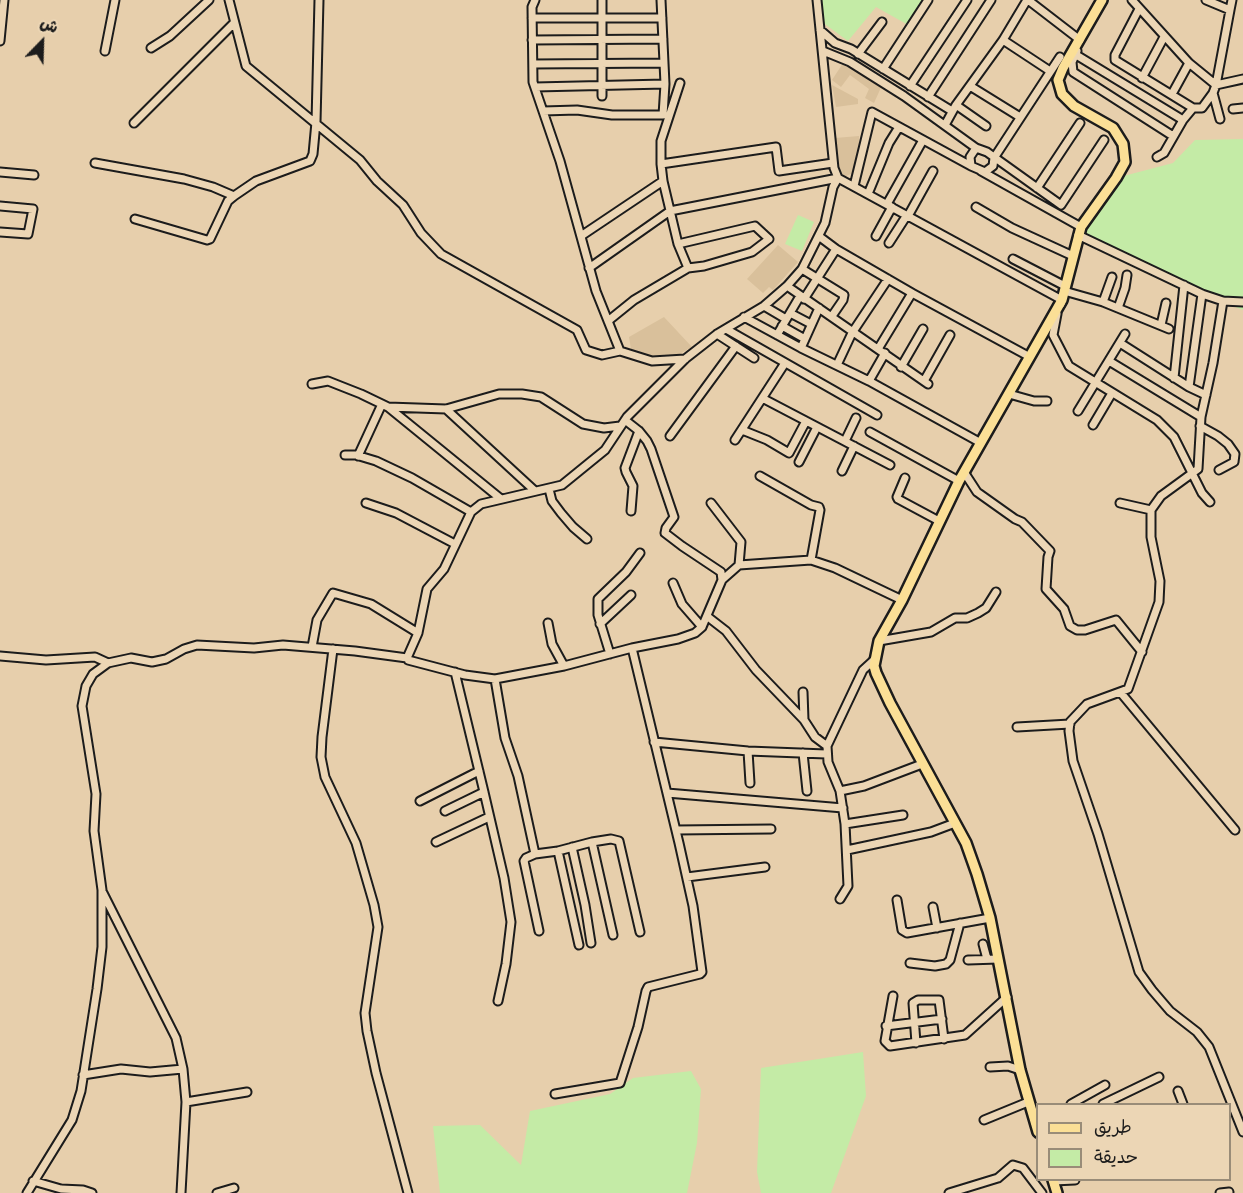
<!DOCTYPE html>
<html>
<head>
<meta charset="utf-8">
<style>
	body { margin:0 }
	#map { position:relative; width:1243px; height:1193px; overflow:hidden; background:#e7cfac; font-family:Itim,"Playpen Sans Arabic",sans-serif }
	canvas { display:block }
	.legend { position:absolute; left:1036px; top:1103px; width:195px; height:78px; box-sizing:border-box; background:#ecd6b5; border:2px solid #998c78; margin:0; padding:8px 10px; list-style:none; font-size:18px; color:#1c1c1c }
	.legend li { display:flex; align-items:center; gap:12px; height:30px }
	.legend b { width:30px; border:2px solid #998c78 }
	.north { position:absolute; left:12px; top:12px; width:60px; height:60px; -webkit-text-stroke:4px #ecd6b5; paint-order:stroke; rotate:23deg; font-size:16px; font-weight:700; line-height:24px; text-align:center; color:#1c1c1c }
	.north::after { content:''; display:block; margin:auto; width:21px; height:27px; background:#1c1c1c; clip-path:polygon(50% 0,100% 100%,50% 72%,0 100%) }
</style>
</head>
<body>
<div id="map">
<canvas width="1243" height="1193"></canvas>
<ul class="legend">
<li><b style="height:8px;background:#fbdf96"></b>طريق</li>
<li><b style="height:16px;background:#c4eba6"></b>حديقة</li>
</ul>
<div class="north">ش</div>
</div>
<script>
const ctx = document.querySelector('canvas').getContext('2d');
ctx.lineJoin = 'round';
function fillPath(path, color) {
  ctx.fillStyle = color;
  ctx.fill(path, 'evenodd');
}
function shape(rows) {
  const path = new Path2D();
  for (const r of rows) {
    path.moveTo(r[0], r[1]);
    for (let i = 2; i < r.length; i += 2) path.lineTo(r[i], r[i + 1]);
  }
  return path;
}
function trace(path, color, width, dash) {
  ctx.strokeStyle = color;
  ctx.lineWidth = width;
  ctx.lineCap = dash ? 'butt' : 'round';
  ctx.setLineDash(dash || []);
  ctx.stroke(path);
}
fillPath(shape([
	[845,60,883,83,874,103,865,98,869,89,850,75,841,87,832,80],
	[832,85,858,99,858,104,836,107],
	[859,136,859,145,853,173,844,177,836,171,835,138],
	[778,245,798,262,773,290,769,287,763,293,747,279],
	[664,317,692,347,676,356,654,357,631,349,629,337]
]), '#d9c09b');
fillPath(shape([
	[820,0,927,0,910,26,876,7,848,41,822,22],
	[1243,139,1243,310,1202,294,1078,235,1116,178,1173,163,1195,140],
	[798,215,814,222,802,251,785,244],
	[863,1052,866,1096,831,1193,761,1193,757,1172,761,1068],
	[691,1071,701,1089,697,1143,687,1193,440,1193,433,1126,480,1125,521,1165,530,1111,610,1094,633,1078]
]), '#c4eba6');
const minor = shape([
	[229,0,246,66,360,160,377,181,403,205,421,233,441,254,577,330,586,350,602,355,620,351,652,361,685,359],
	[535,0,532,7,533,82,560,161,596,291,620,351],
	[1028,0,1080,40],
	[1132,0,1189,63,1216,85,1213,93,1202,108,1193,108,1115,60,1115,55,1139,9],
	[1206,0,1230,10,1216,85,1243,79],
	[1230,10,1232,0],
	[532,18,662,18],
	[820,30,835,43,851,49,952,111],
	[532,40,663,39],
	[1003,40,1050,71],
	[0,41,4,0],
	[151,48,170,36,209,0],
	[105,51,115,0],
	[823,51,850,62,904,96,976,148,987,152,1061,205,1104,140],
	[1077,51,1072,62,1073,72,1173,136],
	[1073,53,1183,120],
	[858,54,882,22],
	[533,64,664,63],
	[883,69,928,0],
	[1142,78,1164,37],
	[910,86,967,0],
	[970,86,1020,117],
	[535,87,665,84,661,0],
	[1213,93,1220,119],
	[1172,94,1189,63],
	[602,96,602,0],
	[928,97,991,0],
	[956,105,986,126],
	[1233,109,1243,108],
	[543,111,577,110,612,115,663,115,665,84],
	[134,123,234,23],
	[945,125,956,105,1003,40,1027,0],
	[1157,157,1164,153,1183,120,1193,108],
	[95,163,184,179,213,187,234,196],
	[661,164,776,147,779,171,833,163],
	[971,166,985,172,993,166,994,158,1060,57],
	[981,171,1081,227],
	[0,172,34,175],
	[854,186,872,112,971,166,970,157,976,148],
	[1037,188,1080,123],
	[868,194,889,143,899,127],
	[887,204,923,140],
	[0,206,33,209,28,234,0,232],
	[976,207,1012,228,1073,256],
	[908,216,933,171],
	[135,219,207,240,210,239,228,201,234,196,256,181,310,161,313,154,316,122,319,0],
	[1078,235,1202,294,1223,301,1243,302],
	[581,236,663,181],
	[876,236,892,207],
	[820,237,836,249,912,293,1030,357],
	[889,243,907,215],
	[678,244,755,226,769,239,752,252,704,266,688,268],
	[1013,259,1065,286],
	[589,268,670,211,838,178,1062,300,1061,304],
	[802,269,844,295,843,300,832,316],
	[787,286,928,384],
	[1064,291,1103,302,1169,329],
	[804,299,836,249],
	[1223,301,1213,363,1201,417,1198,469,1161,496,1151,510,1151,537,1160,581,1159,602,1128,689,1087,704,1070,722,1069,731,1073,761,1098,834,1139,972,1152,990,1170,1011,1197,1032,1209,1047,1243,1132],
	[1103,302,1112,277],
	[764,306,786,319],
	[1118,308,1125,288,1127,275],
	[790,313,811,324],
	[1057,314,1053,335,1069,366,1157,420,1174,437,1202,493,1210,502],
	[744,317,801,348,869,381,981,443],
	[608,321,634,300,688,268,678,244,663,181,661,164,661,141,680,83],
	[1161,325,1166,303],
	[782,326,805,339],
	[726,329,877,415],
	[717,334,754,358],
	[777,335,800,296],
	[1120,343,1189,387,1206,395],
	[801,348,819,308],
	[878,349,912,293],
	[1109,361,1201,417],
	[837,365,852,333,888,279],
	[901,367,923,329],
	[1174,378,1184,285],
	[869,381,885,353],
	[924,381,950,335],
	[312,384,328,381,361,394,388,407],
	[1189,387,1202,294],
	[1009,394,1034,401,1047,401],
	[764,399,890,465],
	[446,409,535,491],
	[1078,411,1125,334],
	[625,420,639,431,647,441,651,449,674,517,666,528,665,533,682,546,721,572,722,580],
	[1093,425,1112,393],
	[1200,426,1218,436,1228,444,1235,454,1234,462,1219,470],
	[742,430,767,440,789,453,806,421],
	[870,432,959,481],
	[670,436,736,346],
	[735,440,785,363],
	[845,441,856,418],
	[345,455,356,455,376,461,412,478,471,512],
	[358,456,382,404],
	[799,462,817,427],
	[842,471,854,446],
	[964,472,977,492,1015,519,1022,522,1050,551,1048,557,1046,589,1064,609,1070,626,1077,630,1085,630,1116,620,1142,652],
	[760,476,811,505,819,507,820,510,811,560],
	[905,478,897,497,898,499,939,521],
	[549,489,552,501,561,513,573,527,587,539],
	[501,499,388,407,446,409,499,394,522,394,541,397,583,424,604,428,620,426],
	[366,503,396,513,455,544],
	[711,503,741,542,739,565],
	[1120,503,1151,510],
	[631,511,633,486,626,472,625,468,639,431],
	[673,583,682,604,702,627],
	[708,617,726,631,756,670,804,720,815,737,827,746],
	[548,623,552,644,564,666],
	[600,624,631,595],
	[879,641,931,632,955,618,967,618,978,613,986,608,996,592],
	[312,647,317,620,333,593,371,604,418,633],
	[333,649,322,737,321,757,325,777,356,843,374,905,378,927,365,1013,367,1031,376,1073,408,1193],
	[610,654,598,615,598,599,626,572,640,553],
	[0,656,46,660,95,657,108,663,131,658,152,662,166,659,184,649,197,645,254,648,283,645,355,651,407,658,408,660,465,675,495,679,564,666,632,648,678,639,695,633,702,627,722,580,739,565,811,560,835,568,902,600],
	[407,658,418,633,427,589,444,569,471,512,481,504,562,485,605,450,627,417,685,359,717,334,764,306,787,286,802,269,825,223,833,187,838,178,834,168,817,0],
	[455,672,484,792,504,878,511,922,506,964,498,1001],
	[495,679,505,738,518,776,535,854,558,851,592,842,611,839,619,841,640,932],
	[803,692,804,720],
	[1121,693,1235,830],
	[1017,727,1070,724],
	[654,742,748,751,826,754],
	[748,751,750,783],
	[803,753,807,791],
	[840,791,864,786,922,764],
	[667,793,843,808],
	[420,801,479,771],
	[445,811,484,792],
	[845,824,903,815],
	[676,830,771,829],
	[436,842,489,817],
	[592,842,613,935],
	[572,847,585,905,591,943],
	[847,850,931,832,955,823],
	[558,851,579,945],
	[535,854,526,858,524,861,539,931],
	[687,877,765,867],
	[103,893,176,1038,183,1069,186,1102,181,1193],
	[840,899,848,886,845,824,840,791,828,762,827,746,863,670,875,659],
	[897,900,902,930,907,933,990,918],
	[933,907,937,928],
	[983,944,987,959],
	[968,960,998,959],
	[910,963,935,966,946,964,950,960,960,923],
	[893,996,885,1041,890,1046,965,1035,1007,997],
	[886,1026,942,1019],
	[916,1043,913,1003,918,1000,939,1000,944,1039],
	[990,1067,1008,1066,1020,1070],
	[83,1075,121,1069,150,1072,183,1069],
	[1178,1091,1183,1104],
	[555,1094,620,1083,638,1027,646,991,648,987,700,974,702,972,693,906,679,843,632,648],
	[186,1102,247,1092],
	[1071,1104,1105,1085],
	[1103,1104,1159,1077],
	[984,1120,1028,1102],
	[33,1181,61,1189,83,1190,92,1193],
	[1053,1181,1075,1180],
	[27,1193,72,1120,81,1091,97,989,102,947,102,890,94,831,96,794,82,706,86,686,93,674,108,663],
	[217,1193,234,1188],
	[949,1193,998,1178,1013,1165,1023,1168,1042,1193],
	[1220,1193,1229,1192]
]);
const major = shape([
	[1038,1132,1020,1070,990,918,977,874,966,843,890,703,876,673,874,666,879,641,902,600,959,481,1062,300,1081,227,1116,178,1125,162,1123,144,1113,128,1074,106,1062,94,1058,80,1063,68,1102,0],
	[1053,1180,1057,1193]
]);
trace(minor, '#1c1c1c', 11);
trace(major, '#1c1c1c', 14);
trace(minor, '#ecd6b5', 7);
trace(major, '#fbdf96', 9);
</script>
</body>
</html>
